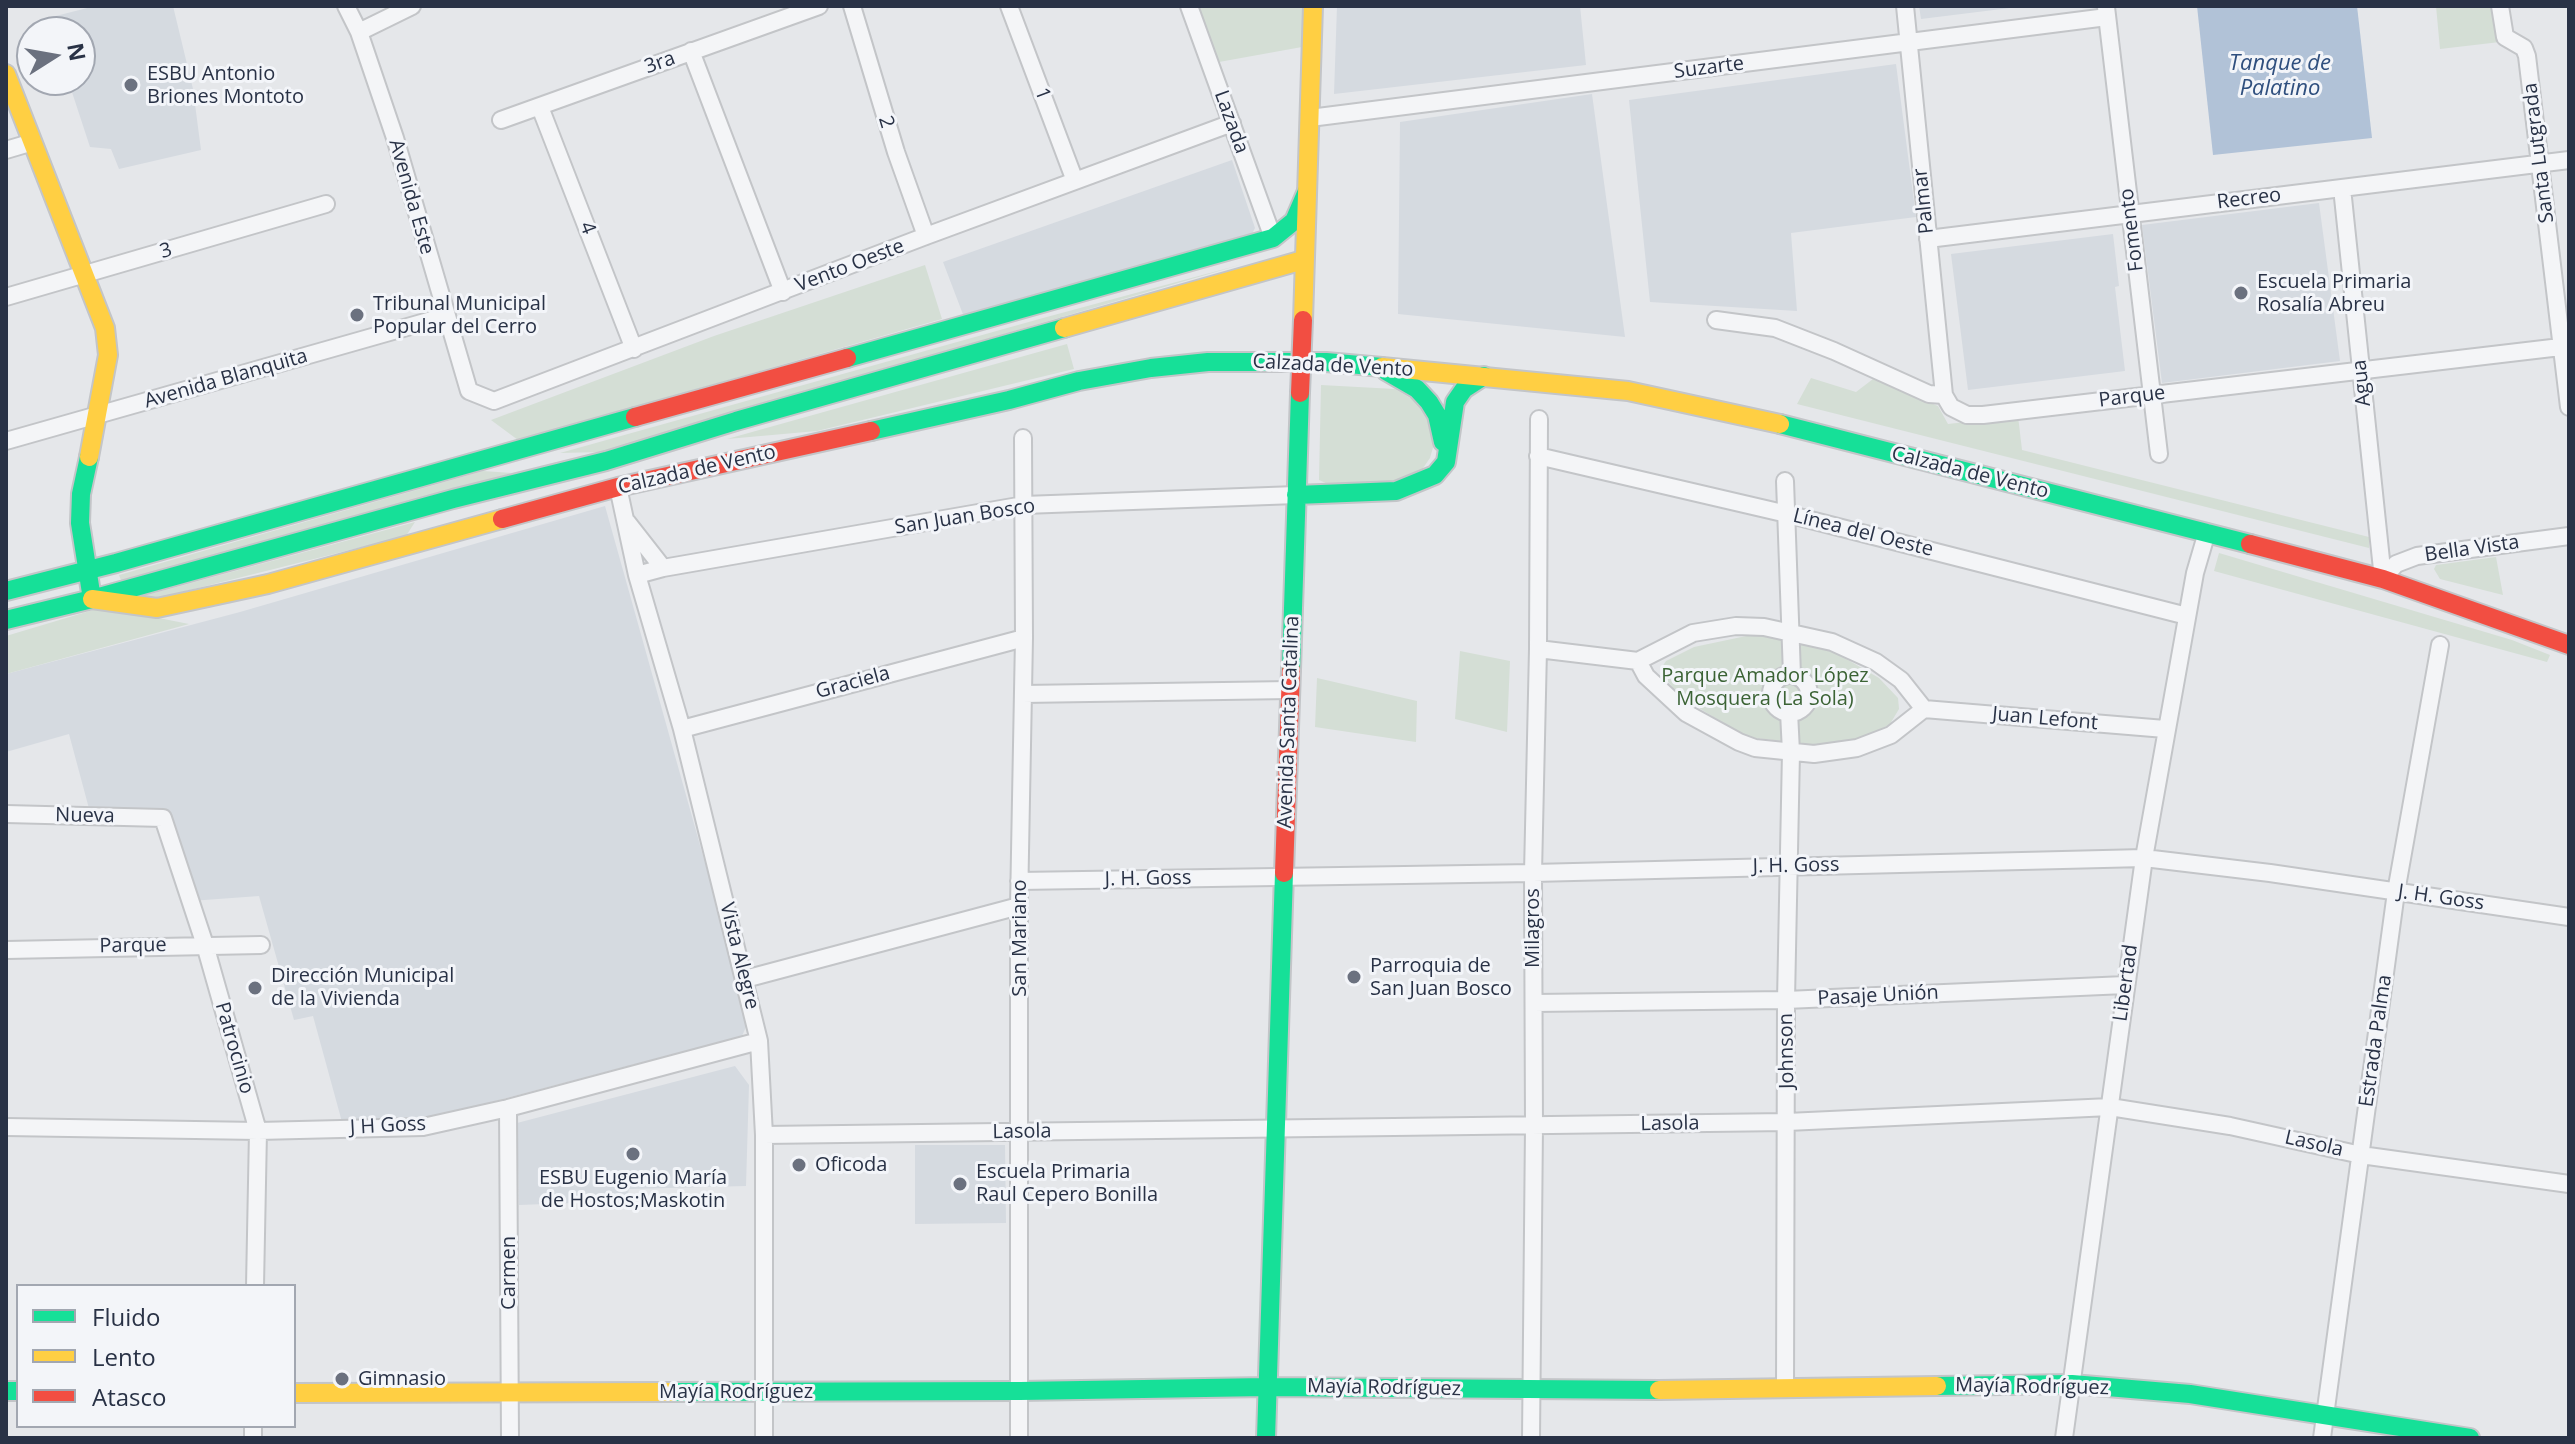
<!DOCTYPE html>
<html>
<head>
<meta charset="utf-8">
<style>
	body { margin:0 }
	#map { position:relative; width:2575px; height:1444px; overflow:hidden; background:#e5e7ea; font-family:"Open Sans",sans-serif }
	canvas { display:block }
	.frame { position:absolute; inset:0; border:8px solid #293246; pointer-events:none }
	.legend { position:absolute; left:16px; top:1284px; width:280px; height:144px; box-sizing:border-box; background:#f3f5f9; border:2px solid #a2a7b1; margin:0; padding:10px 14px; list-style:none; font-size:24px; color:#293246 }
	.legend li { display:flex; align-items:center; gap:16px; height:40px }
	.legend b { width:40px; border:2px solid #a2a7b1 }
	.north { position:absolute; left:16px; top:16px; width:80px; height:80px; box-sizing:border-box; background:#f3f5f9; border:2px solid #a2a7b1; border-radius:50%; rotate:79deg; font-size:22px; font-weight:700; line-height:32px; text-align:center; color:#293246 }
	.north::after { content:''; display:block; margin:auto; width:28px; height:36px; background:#6b717f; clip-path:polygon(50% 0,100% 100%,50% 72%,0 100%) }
</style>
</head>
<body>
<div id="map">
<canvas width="2575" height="1444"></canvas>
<div class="frame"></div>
<ul class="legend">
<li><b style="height:10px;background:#16e098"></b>Fluido</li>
<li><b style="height:10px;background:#ffcf43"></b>Lento</li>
<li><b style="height:10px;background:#f24e42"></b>Atasco</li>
</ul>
<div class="north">N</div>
</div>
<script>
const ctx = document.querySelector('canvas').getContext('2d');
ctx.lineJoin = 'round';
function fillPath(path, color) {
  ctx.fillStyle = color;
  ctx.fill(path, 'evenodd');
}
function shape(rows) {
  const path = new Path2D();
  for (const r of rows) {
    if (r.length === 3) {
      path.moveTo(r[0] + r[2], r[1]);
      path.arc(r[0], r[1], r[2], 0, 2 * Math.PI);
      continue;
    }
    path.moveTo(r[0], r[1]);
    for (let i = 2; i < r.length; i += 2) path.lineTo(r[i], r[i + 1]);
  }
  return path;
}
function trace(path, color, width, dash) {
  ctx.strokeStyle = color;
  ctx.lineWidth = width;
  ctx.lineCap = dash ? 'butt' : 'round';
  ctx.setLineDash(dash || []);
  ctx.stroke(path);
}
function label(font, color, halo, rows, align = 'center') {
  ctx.font = font + ' "Open Sans",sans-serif';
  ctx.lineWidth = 6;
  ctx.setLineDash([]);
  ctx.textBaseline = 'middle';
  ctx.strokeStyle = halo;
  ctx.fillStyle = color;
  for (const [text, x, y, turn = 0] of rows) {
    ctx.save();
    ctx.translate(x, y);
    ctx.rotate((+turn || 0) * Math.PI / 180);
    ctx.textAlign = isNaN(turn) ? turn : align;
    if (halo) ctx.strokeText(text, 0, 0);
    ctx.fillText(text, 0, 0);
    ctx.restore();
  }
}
fillPath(shape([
	[95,6,173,6,193,89,201,150,119,169,111,149,90,147,68,80,80,80,80,32,52,32,48,18],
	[1337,6,1580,6,1586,65,1334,94],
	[1919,6,2026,6,1921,19],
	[1896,64,1916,217,1791,233,1797,311,1650,302,1629,100],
	[1592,94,1625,337,1398,314,1400,122],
	[1232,160,1255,228,1251,236,964,317,943,262],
	[2319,203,2340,361,2162,383,2142,225],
	[2113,234,2119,286,2115,287,2125,371,1968,390,1951,254],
	[605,506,749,1020,742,1036,423,1120,342,1122,313,1016,294,1020,259,896,191,901,163,818,91,816,69,734,6,752,6,674,240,612],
	[735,1066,749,1085,746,1186,629,1189,626,1201,519,1205,517,1123],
	[915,1145,1005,1145,1006,1223,915,1224]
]), '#d5dae0');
fillPath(shape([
	[1199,6,1303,6,1302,47,1219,62],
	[2436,6,2494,6,2500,42,2440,49],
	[1243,264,601,452,560,453,1043,318],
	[925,265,942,319,518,440,491,420,714,336],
	[1067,344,1074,369,817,431,727,439],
	[1811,378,1856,392,1873,379,1938,406,1948,424,2018,416,2022,450,2369,537,2369,548,1797,404],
	[1321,385,1395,389,1417,402,1428,414,1434,444,1430,458,1421,471,1405,481,1332,486,1319,480],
	[483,471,512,473,122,583,119,575],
	[415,522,406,536,154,599,136,598],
	[2219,553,2512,640,2550,655,2547,662,2214,571],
	[2496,557,2503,595,2440,579,2434,569,2436,565],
	[103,607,189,624,6,674,6,636],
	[1751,635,1771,636,1824,646,1879,678,1898,698,1899,709,1890,724,1872,735,1846,742,1815,745,1747,737,1702,710,1673,688,1663,675,1662,667,1666,661,1694,647],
	[1460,651,1510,661,1507,732,1455,719],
	[1317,678,1417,701,1416,742,1315,727]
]), '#d4ded5');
fillPath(shape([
	[2197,6,2357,6,2372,138,2213,155]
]), '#b1c2d7');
const street = shape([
	[346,6,359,32,395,138,469,391,494,401,926,236,1232,123],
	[852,6,896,152,926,236],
	[1009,6,1075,181],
	[1189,6,1273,238],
	[1905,6,1944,395,1951,407,1967,415,1983,415,2569,346],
	[2500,6,2505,37,2524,48,2527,56,2569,407],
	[2106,7,2159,454],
	[359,32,412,6],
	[691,51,783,292],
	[540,107,634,349],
	[1310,118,2107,17],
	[501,120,819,6],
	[6,150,33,142],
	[2342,188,2383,579],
	[1928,239,2569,160],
	[6,297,326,204],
	[1716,320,1775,328,1834,351,1929,394,1944,395],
	[6,441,446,316],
	[1538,456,1787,514,2187,616],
	[1785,481,1792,675],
	[618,487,637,575,682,729,759,1041,764,1135,764,1438],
	[627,522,663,568],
	[637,575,663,568,1024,505,1296,495],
	[2383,579,2396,564,2417,556,2569,536],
	[1538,649,1638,661,1646,676,1686,713,1739,742,1755,748,1814,754,1857,748,1891,735,1924,709,2165,729],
	[1638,661,1693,633,1736,626,1764,627,1832,642,1876,662,1901,680,1924,709],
	[1790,694,19],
	[1023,694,1290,690],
	[682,729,1024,638],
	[6,814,163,818,205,945,258,1131,255,1286],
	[1019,881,1533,873,2144,858,2270,873,2569,917],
	[6,950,261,945],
	[745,979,1019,906],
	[1534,1003,1786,1000,2125,985],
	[508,1108,510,1438],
	[6,1127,258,1131,423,1127,508,1108,759,1041],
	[764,1135,1787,1122,2110,1107,2230,1126,2361,1155,2569,1184],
	[1785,1389,1786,1000,1791,752,1789,712],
	[253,1426,253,1438],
	[1019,1438,1019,906,1024,638,1023,438],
	[1531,1438,1534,1126,1533,873,1538,649,1539,419],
	[2064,1438,2144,858,2195,573,2207,532],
	[2322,1438,2396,892,2440,645]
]);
const fast = shape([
	[847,358,1273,238,1294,221,1307,191],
	[1386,371,1417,389,1429,402,1437,415,1443,442],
	[1780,424,2250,544],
	[871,431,1009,400,1079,381,1151,368,1208,362,1326,362,1382,367],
	[89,457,81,494,80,523,92,599],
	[1296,495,1396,491,1435,475,1446,462,1455,402,1464,389,1484,376],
	[6,591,116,563,635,417],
	[6,620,92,599,453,499,606,461,736,421,1064,328],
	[1291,670,1300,393],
	[1937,1386,2072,1384,2190,1394,2470,1438],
	[6,1391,18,1391],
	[672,1392,1020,1391,1266,1387,1659,1390],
	[1266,1438,1284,873]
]);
const slow = shape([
	[6,74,105,328,108,355,89,457],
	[1303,320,1313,6],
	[1064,328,1303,260],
	[1382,367,1628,391,1780,424],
	[92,599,157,608,268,584,502,519],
	[1659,1390,1937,1386],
	[294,1393,672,1392]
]);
const jam = shape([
	[635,417,847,358],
	[502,519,618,487,871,431],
	[2250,544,2383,579,2569,645],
	[1284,873,1291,670]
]);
trace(street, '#c3c5c8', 20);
trace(fast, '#c3c5c8', 22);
trace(slow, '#c3c5c8', 22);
trace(jam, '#c3c5c8', 22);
trace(street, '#f4f5f7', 16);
trace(fast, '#16e098', 18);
trace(slow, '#ffcf43', 18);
trace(jam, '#f24e42', 18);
const jamBridge = shape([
	[1300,393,1303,320]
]);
trace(jamBridge, '#c1c4c8', 22, []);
trace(jamBridge, '#f24e42', 18);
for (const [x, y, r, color] of [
	[131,85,8,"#6b717f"],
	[2241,293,8,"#6b717f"],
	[357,315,8,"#6b717f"],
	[1354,977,8,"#6b717f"],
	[255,988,8,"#6b717f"],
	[633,1154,8,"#6b717f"],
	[799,1165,8,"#6b717f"],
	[960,1184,8,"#6b717f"],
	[342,1379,8,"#6b717f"]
]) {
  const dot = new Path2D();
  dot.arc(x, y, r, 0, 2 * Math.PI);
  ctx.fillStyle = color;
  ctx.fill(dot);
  trace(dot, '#f3f5f9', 3);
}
label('20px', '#293246', '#f3f5f9', [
	["3ra",660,63,-20],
	["Suzarte",1709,68,-7],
	["1",1042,94,69],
	["2",886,122,73],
	["Lazada",1231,122,70],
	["Santa Lutgrada",2539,153,-97],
	["Avenida Este",411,197,74],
	["Recreo",2249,199,-7],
	["Palmar",1924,201,-96],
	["4",587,228,69],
	["Fomento",2132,230,-97],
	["3",166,251,-17],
	["Vento Oeste",850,266,-21],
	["Calzada de Vento",1333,366,3],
	["Avenida Blanquita",226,379,-16],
	["Agua",2362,383,-96],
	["Parque",2132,397,-7],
	["Calzada de Vento",697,470,-13],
	["Calzada de Vento",1970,473,14],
	["San Juan Bosco",965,517,-9],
	["Línea del Oeste",1863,533,14],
	["Bella Vista",2472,549,-8],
	["Graciela",853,683,-15],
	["Juan Lefont",2045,719,5],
	["Avenida Santa Catalina",1289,722,-88],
	["Nueva",85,816,1],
	["J. H. Goss",1796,866,-1],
	["J. H. Goss",1148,879,-1],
	["J. H. Goss",2441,898,8],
	["Milagros",1533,928,-90],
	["San Mariano",1020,938,-90],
	["Parque",133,946,-1],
	["Vista Alegre",739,956,76],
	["Libertad",2126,983,-82],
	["Pasaje Unión",1878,996,-3],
	["Estrada Palma",2376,1041,-82],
	["Patrocinio",234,1048,74],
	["Johnson",1787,1051,-91],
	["Lasola",1670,1124,-1],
	["J H Goss",388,1126,-3],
	["Lasola",1022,1132,-1],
	["Lasola",2314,1144,13],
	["Carmen",509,1273,-90],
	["Mayía Rodríguez",2032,1387,1],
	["Mayía Rodríguez",1384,1388,1],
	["Mayía Rodríguez",736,1392]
]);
label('20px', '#293246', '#f3f5f9', [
	["ESBU Antonio",147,74],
	["Briones Montoto",147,97],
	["Escuela Primaria",2257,282],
	["Rosalía Abreu",2257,305],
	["Tribunal Municipal",373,304],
	["Popular del Cerro",373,327],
	["Parroquia de",1370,966],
	["San Juan Bosco",1370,989],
	["Dirección Municipal",271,976],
	["de la Vivienda",271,999],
	["Oficoda",815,1165],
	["Escuela Primaria",976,1172],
	["Raul Cepero Bonilla",976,1195],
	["ESBU Eugenio María",633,1178,"center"],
	["de Hostos;Maskotin",633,1201,"center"],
	["Gimnasio",358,1379]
], 'left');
label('20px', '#3b6335', '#f3f5f9', [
	["Parque Amador López",1765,676],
	["Mosquera (La Sola)",1765,699]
]);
label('italic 22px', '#2f4f7e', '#f3f5f9', [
	["Tanque de",2280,64],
	["Palatino",2280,89]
]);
</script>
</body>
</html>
